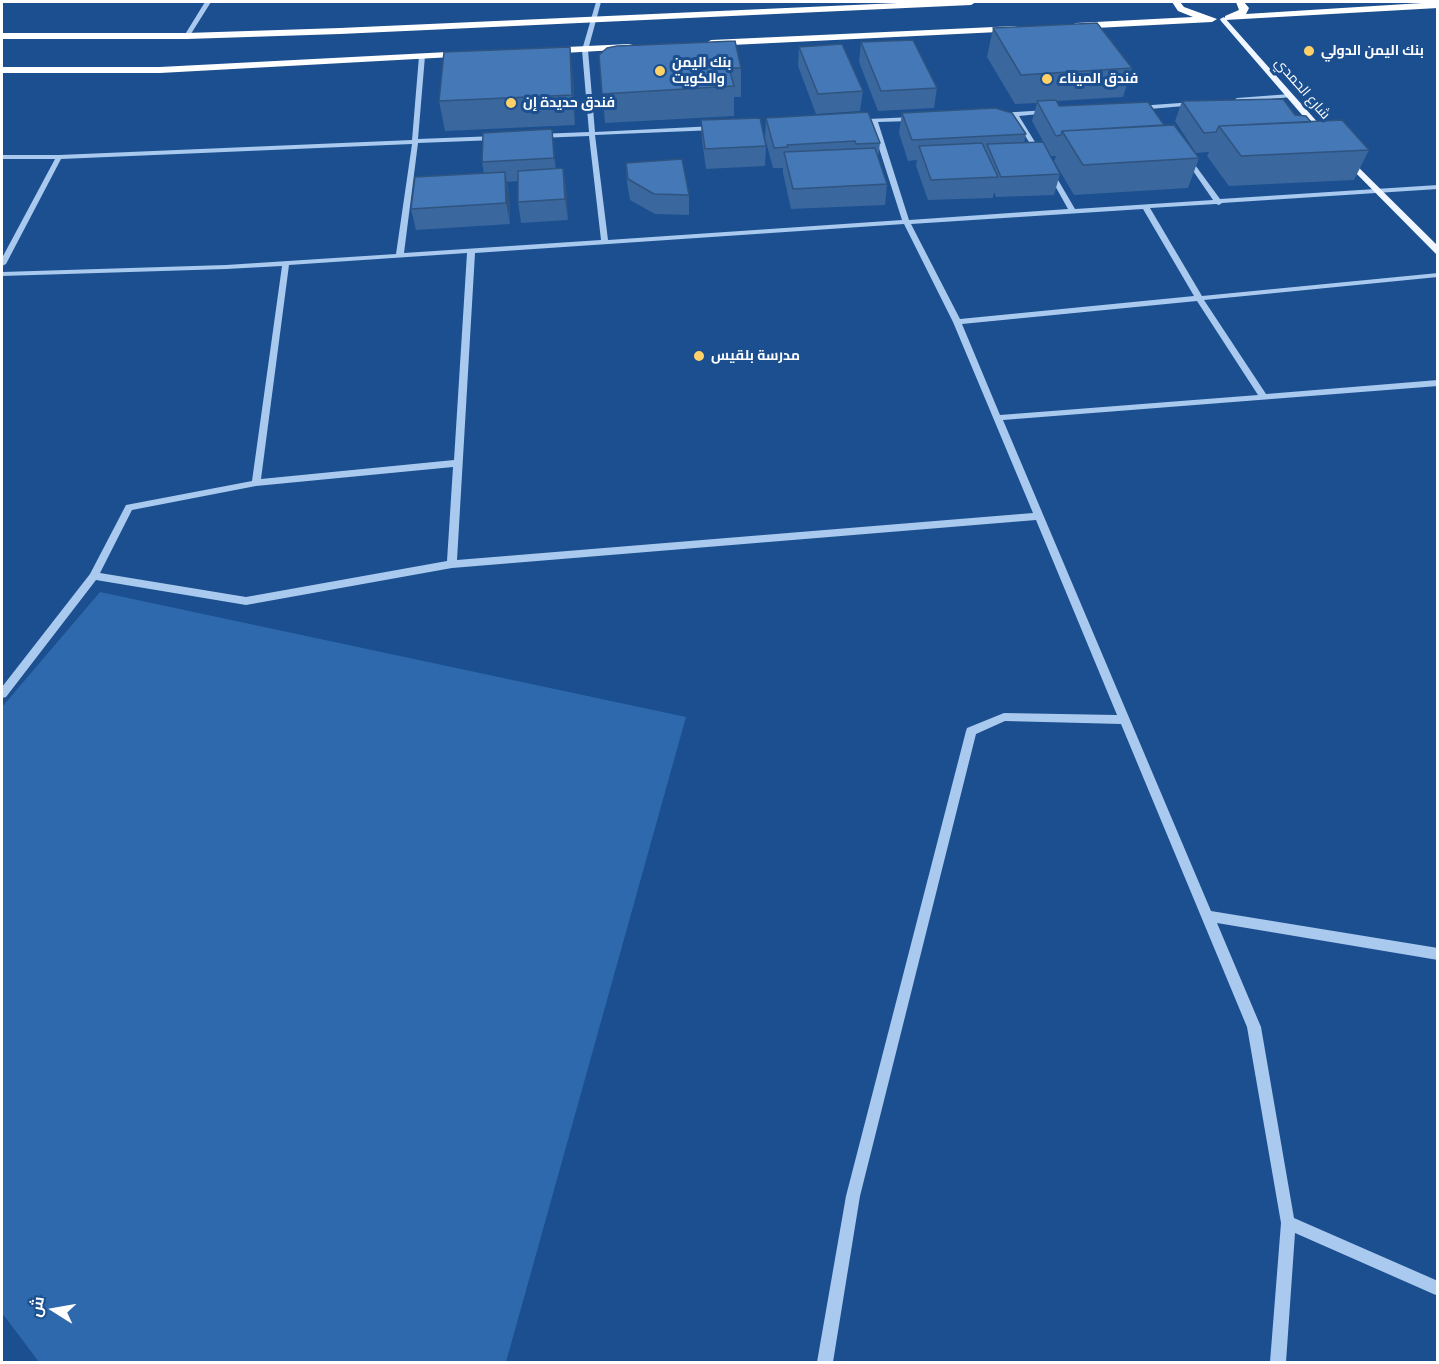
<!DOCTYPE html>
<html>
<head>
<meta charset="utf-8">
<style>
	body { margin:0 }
	#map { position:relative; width:1439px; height:1364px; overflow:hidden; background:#1b4f8f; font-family:"Archivo Narrow",Cairo,sans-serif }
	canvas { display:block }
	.frame { position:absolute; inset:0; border:3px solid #fff; pointer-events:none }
	.north { position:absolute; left:24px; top:1280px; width:60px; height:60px; -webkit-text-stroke:4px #1b4f8f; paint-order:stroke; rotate:281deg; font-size:16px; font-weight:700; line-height:24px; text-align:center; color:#fff }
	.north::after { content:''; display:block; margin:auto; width:21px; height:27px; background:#fff; clip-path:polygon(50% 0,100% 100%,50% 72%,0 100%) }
</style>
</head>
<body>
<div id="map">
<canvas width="1439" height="1364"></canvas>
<div class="frame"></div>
<div class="north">ش</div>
</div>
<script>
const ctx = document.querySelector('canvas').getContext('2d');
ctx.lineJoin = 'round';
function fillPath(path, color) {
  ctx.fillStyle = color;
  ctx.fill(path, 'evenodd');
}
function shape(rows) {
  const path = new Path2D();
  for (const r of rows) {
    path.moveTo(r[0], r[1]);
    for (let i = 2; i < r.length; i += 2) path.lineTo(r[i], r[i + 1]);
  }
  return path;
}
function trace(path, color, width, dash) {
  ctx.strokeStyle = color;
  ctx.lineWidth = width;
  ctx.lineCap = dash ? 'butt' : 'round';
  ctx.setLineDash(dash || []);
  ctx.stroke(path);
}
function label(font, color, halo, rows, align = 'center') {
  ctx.font = font + ' "Archivo Narrow",Cairo,sans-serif';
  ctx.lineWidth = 6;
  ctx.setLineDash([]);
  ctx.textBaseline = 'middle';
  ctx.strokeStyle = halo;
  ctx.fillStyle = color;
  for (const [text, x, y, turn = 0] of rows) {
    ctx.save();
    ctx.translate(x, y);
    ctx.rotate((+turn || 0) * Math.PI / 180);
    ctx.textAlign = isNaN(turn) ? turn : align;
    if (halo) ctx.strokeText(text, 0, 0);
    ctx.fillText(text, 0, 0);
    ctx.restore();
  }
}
fillPath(shape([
	[100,592,686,717,506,1362,39,1362,2,1313,2,707]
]), '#2e69ad');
fillPath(shape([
	[205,2,211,2,189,37,185,37,184,36,205,2],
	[596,2,601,2,588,50,595,132,715,126,718,128,715,130,595,135,608,240,902,220,871,123,865,121,868,119,913,117,916,119,913,121,878,122,909,220,1068,209,1048,173,1051,171,1054,173,1075,209,1213,200,1185,159,1188,157,1190,158,1220,199,1438,185,1438,189,1222,203,1219,205,1216,204,1150,208,1202,296,1438,273,1438,277,1204,300,1266,394,1438,380,1438,386,1003,420,1211,911,1438,948,1438,960,1217,923,1261,1027,1294,1218,1438,1281,1438,1296,1295,1233,1286,1362,1270,1362,1281,1223,1247,1027,1121,724,1005,721,976,734,860,1196,833,1362,817,1362,846,1196,966,731,967,728,1004,713,1117,715,1036,520,452,568,246,605,96,580,6,697,2,698,2,687,90,574,126,505,252,481,282,266,226,269,2,276,2,272,226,265,396,254,412,144,61,159,6,264,2,266,2,258,55,159,2,159,2,155,59,155,412,140,419,56,422,54,425,56,418,139,496,136,499,138,496,140,418,143,404,253,601,240,589,136,539,138,536,136,539,134,589,132,582,50,596,2],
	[1143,209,1194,296,960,319,911,224,1143,209],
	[904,224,953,322,1033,513,457,560,475,253,904,224],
	[467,253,454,460,261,479,289,265,467,253],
	[1197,301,1258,395,1000,415,962,324,1197,301],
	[453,467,447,561,246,597,100,573,132,510,256,486,453,467],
	[1290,94,1292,95,1292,97,1237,102,1234,100,1237,98,1290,94],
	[1194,102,1197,104,1196,105,1138,110,1135,108,1138,106,1194,102],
	[1047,110,1050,112,1049,113,1019,116,1043,155,1040,157,1037,155,1013,116,1000,117,997,115,1000,113,1047,110]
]), '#a9c9ee');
fillPath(shape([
	[1224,17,1328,134,1328,138,1322,138,1221,21,1220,19,1224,17],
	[1344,153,1438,246,1438,256,1341,158,1341,154,1344,153]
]), '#f0f6ff');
fillPath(shape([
	[920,2,976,2,971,5,340,34,187,39,2,39,2,33,187,33,340,28,920,2],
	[1172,2,1180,2,1184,7,1217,19,1212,22,1076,29,1071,26,1076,23,1193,17,1178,11,1172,2],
	[1236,2,1244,2,1249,8,1246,14,1438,2,1438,8,1225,20,1225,16,1239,10,1236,2],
	[1016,26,1021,29,1019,31,711,46,706,43,711,40,1016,26],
	[629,44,633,45,633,49,546,54,541,51,546,48,629,44],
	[467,51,471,52,471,56,160,73,2,73,2,67,160,67,467,51]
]), '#fff');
fillPath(shape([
	[993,28,1132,68,1123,97,1057,101,1059,106,1164,125,1199,158,1188,188,1074,195,1054,161,1056,156,1051,156,1032,121,1037,103,1015,104,987,57],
	[861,42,937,88,934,108,878,111,859,62],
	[799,47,863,91,860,111,816,114,798,66],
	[599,55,741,68,741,97,734,97,734,116,605,123],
	[573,76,575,125,445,131,439,101],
	[1182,101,1311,122,1369,150,1354,180,1229,186,1207,156,1209,152,1196,153,1175,121],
	[902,113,1026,134,1024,143,1060,174,1054,195,996,197,994,192,993,198,928,200,916,166,917,160,908,161,899,133],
	[766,118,880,143,878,158,887,184,885,205,791,209,783,173,783,168,773,168,765,138],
	[701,120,766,146,765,166,706,169,702,140],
	[552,129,556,169,563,168,566,189,568,220,521,223,518,202,518,181,507,182,509,193,510,224,416,230,411,209,484,174,482,162],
	[626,163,689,195,689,215,655,214,630,200,627,183]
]), '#3a679d');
fillPath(shape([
	[570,47,573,76,575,125,572,95],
	[552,129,557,179,554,158],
	[563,168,566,189,568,220,565,199],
	[505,172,509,193,510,224,506,203]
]), '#305480');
const building = shape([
	[1097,23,1132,68,1021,75,993,28,1097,23],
	[913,40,937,88,881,91,861,42,913,40],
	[735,41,741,68,729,68,734,86,602,94,599,55,607,48,617,46,735,41],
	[842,44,863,91,818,94,799,47,842,44],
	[570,47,572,95,439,101,444,52,570,47],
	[1283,99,1295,115,1306,116,1311,122,1219,126,1216,132,1204,133,1182,101,1283,99],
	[1056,100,1059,106,1148,102,1164,125,1062,131,1061,135,1056,136,1037,101,1056,100],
	[995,108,1012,113,1026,134,912,140,902,113,995,108],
	[868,112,880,143,856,144,855,141,787,145,788,147,774,148,766,118,868,112],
	[760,118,766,146,705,149,701,120,760,118],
	[1342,120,1369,150,1241,156,1219,126,1342,120],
	[1174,125,1199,158,1083,165,1062,131,1174,125],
	[552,129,554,158,482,162,483,133,552,129],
	[1043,142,1060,174,1001,177,987,144,1043,142],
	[982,143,998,177,931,180,919,146,982,143],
	[875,148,887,184,793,189,784,152,875,148],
	[682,159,689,195,654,194,628,179,626,163,682,159],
	[563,168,565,199,518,202,518,171,563,168],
	[505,172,506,203,411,209,415,177,505,172]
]);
fillPath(building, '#4478b7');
trace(building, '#305480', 1.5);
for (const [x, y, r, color] of [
	[1309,51,6,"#ffd166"],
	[660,71,6,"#ffd166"],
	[1047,79,6,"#ffd166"],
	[511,103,6,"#ffd166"],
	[699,356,6,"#ffd166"]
]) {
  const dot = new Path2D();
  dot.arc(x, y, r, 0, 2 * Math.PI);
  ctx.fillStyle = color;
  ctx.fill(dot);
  trace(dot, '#1b4f8f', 2);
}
label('bold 14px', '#fff', '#1b4f8f', [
	["بنك اليمن الدولي",1321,51],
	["بنك اليمن",672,63],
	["والكويت",672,79],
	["فندق الميناء",1059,79],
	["فندق حديدة إن",523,103],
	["مدرسة بلقيس",711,356]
], 'left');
label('14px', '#fff', '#1b4f8f', [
	["شارع الحمدي",1302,89,49]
]);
</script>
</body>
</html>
